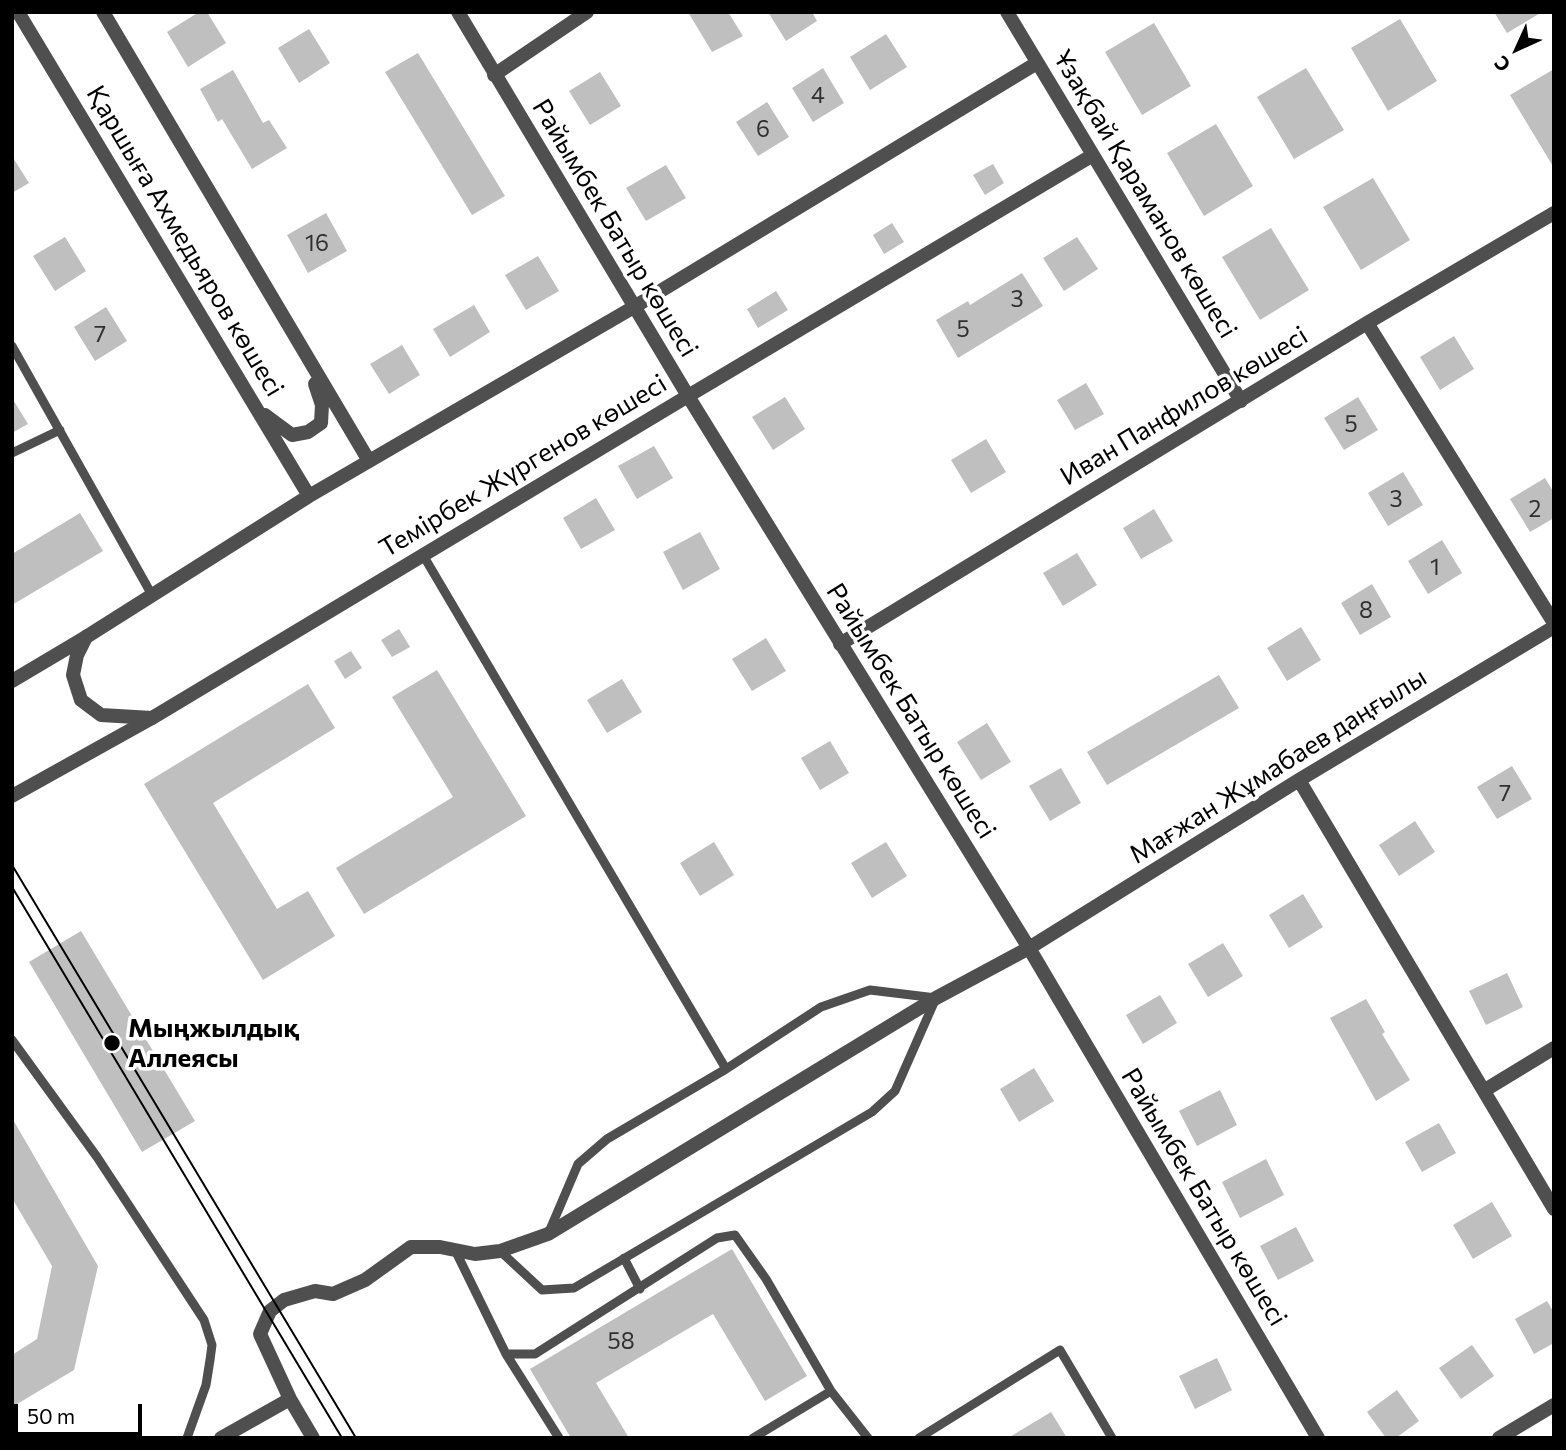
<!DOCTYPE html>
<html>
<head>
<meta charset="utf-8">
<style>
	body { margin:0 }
	#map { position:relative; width:1566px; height:1450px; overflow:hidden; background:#fff; font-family:Commissioner,sans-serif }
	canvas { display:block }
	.frame { position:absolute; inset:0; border:14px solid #000; pointer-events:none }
	.north { position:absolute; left:1482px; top:14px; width:70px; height:70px; -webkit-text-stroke:5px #fff; paint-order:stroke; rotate:225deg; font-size:19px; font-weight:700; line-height:28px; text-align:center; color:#000 }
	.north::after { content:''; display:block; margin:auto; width:24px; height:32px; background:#000; clip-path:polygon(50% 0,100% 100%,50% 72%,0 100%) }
	.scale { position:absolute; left:14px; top:1404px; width:128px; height:32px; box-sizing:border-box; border:4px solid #000; border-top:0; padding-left:9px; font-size:21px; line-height:24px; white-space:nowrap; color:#000; -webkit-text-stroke:5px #fff; paint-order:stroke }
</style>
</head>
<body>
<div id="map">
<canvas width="1566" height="1450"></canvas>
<div class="frame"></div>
<div class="north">С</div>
<div class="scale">50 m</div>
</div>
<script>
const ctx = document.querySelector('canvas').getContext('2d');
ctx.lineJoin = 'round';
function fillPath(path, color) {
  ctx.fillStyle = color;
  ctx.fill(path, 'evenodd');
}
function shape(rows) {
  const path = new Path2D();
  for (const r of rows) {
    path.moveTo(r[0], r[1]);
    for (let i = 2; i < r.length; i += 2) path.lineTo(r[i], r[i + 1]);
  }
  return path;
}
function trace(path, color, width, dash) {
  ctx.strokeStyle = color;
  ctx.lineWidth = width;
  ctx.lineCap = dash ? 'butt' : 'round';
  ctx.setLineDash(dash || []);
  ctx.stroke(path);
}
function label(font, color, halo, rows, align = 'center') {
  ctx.font = font + ' Commissioner,sans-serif';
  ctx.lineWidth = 7;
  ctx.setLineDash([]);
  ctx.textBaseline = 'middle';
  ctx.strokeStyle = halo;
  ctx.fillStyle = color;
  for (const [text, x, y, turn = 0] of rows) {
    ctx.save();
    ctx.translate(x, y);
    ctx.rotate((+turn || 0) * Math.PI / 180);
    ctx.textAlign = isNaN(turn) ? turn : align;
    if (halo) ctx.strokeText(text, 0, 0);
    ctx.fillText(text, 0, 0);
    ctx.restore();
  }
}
fillPath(shape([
	[199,12,207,12,226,43,188,67,167,32],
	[688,12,728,12,743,36,712,52],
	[768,12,812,12,817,21,786,41],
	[1494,12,1542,12,1507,33],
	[1400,19,1437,81,1388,111,1351,48],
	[1154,23,1191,86,1142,115,1105,52],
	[309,29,330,63,299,83,278,48],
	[886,34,907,67,870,90,850,57],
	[418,53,505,196,472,215,385,72],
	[823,68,844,103,813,122,792,88],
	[1306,68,1344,130,1294,159,1257,97],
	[1554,69,1554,168,1510,95],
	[233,70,263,123,269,120,287,148,252,169,222,119,218,122,200,89],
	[600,72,621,106,590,125,569,91],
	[767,102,789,137,758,156,736,122],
	[1216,124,1253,186,1204,216,1167,153],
	[12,156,29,183,12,193],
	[993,164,1004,183,985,195,973,175],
	[666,165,686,198,646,221,626,188],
	[1373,178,1410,240,1361,270,1323,207],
	[326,213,347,251,308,273,287,235],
	[892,223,904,242,884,254,873,235],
	[1271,228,1309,290,1260,320,1222,257],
	[65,237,86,271,55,291,33,256],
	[1077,237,1098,269,1064,291,1043,258],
	[538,256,559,291,526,310,505,275],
	[1022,273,1043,306,958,358,936,320,968,301,970,305],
	[776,291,788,310,758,328,747,309],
	[474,305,490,332,450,357,433,329],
	[106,307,127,341,95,361,74,327],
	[1454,336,1474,369,1440,390,1420,357],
	[402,345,420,375,389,394,370,364],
	[1086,383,1104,414,1075,430,1057,400],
	[785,397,805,429,773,450,752,417],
	[1358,397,1378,430,1344,450,1324,418],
	[12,398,28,424,12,433],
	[986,439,1006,472,971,493,951,460],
	[654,446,673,478,637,499,618,466],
	[1403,472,1423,505,1388,526,1368,493],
	[1545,478,1554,493,1554,518,1530,532,1510,499],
	[596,498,615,530,581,549,563,518],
	[1154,509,1173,541,1141,559,1123,528],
	[80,513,103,551,12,605,12,554],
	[700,532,720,569,683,590,663,552],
	[1442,540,1462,573,1428,594,1408,561],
	[1077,553,1097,585,1063,606,1043,573],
	[1372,584,1391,617,1360,635,1341,603],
	[1301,627,1321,660,1287,681,1267,648],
	[399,629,410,647,392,657,381,640],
	[766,638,786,671,752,691,732,659],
	[351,651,362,668,345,679,334,661],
	[437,670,526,816,364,914,336,868,453,797,392,697],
	[1219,675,1239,708,1107,785,1087,752],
	[622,679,642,712,607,733,587,700],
	[308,684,335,728,213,803,277,909,308,891,335,936,263,980,144,784],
	[987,723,1011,762,981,780,957,742],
	[830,741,849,773,820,790,801,758],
	[1512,766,1532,799,1497,819,1477,787],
	[1061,768,1081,803,1050,821,1029,786],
	[1415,821,1435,852,1399,876,1379,845],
	[714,842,734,875,700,896,680,863],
	[886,842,907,876,872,898,851,863],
	[1303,894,1323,927,1289,948,1269,915],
	[81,931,195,1121,142,1152,29,962],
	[1223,943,1243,976,1208,997,1188,964],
	[1507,973,1523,1007,1486,1025,1469,991],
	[1160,995,1177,1023,1143,1044,1126,1015],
	[1366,999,1385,1032,1382,1034,1410,1080,1376,1101,1330,1018],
	[1034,1068,1054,1101,1019,1122,1000,1089],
	[1220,1090,1237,1125,1197,1146,1179,1111],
	[12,1118,98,1266,74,1370,12,1407,12,1355,37,1339,52,1266,12,1198],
	[1439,1123,1456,1153,1422,1172,1405,1142],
	[1266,1159,1284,1195,1240,1218,1222,1182],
	[1492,1202,1512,1236,1473,1259,1453,1225],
	[1296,1227,1314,1261,1278,1280,1260,1246],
	[732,1249,807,1376,765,1401,713,1314,596,1383,629,1438,571,1438,530,1369],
	[1547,1301,1554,1313,1554,1343,1534,1354,1515,1319],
	[1472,1345,1494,1376,1461,1399,1439,1368],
	[1217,1358,1232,1390,1195,1409,1179,1376],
	[1397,1390,1419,1421,1396,1438,1386,1438,1367,1412],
	[1051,1412,1067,1438,1008,1438]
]), '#bfbfbf');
trace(shape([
	[12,346,152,595],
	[12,453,60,430],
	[423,555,726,1069],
	[12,1040,97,1157,204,1320,212,1345,210,1360,206,1385,187,1438],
	[455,1250,506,1354,559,1438],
	[500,1251,542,1290,574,1288,872,1112,895,1091,936,998,870,990,821,1007,726,1069,607,1139,578,1164,549,1232],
	[624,1258,640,1289],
	[506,1354,535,1354,717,1238,735,1235,766,1279,831,1391,868,1438],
	[753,1438,831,1391],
	[919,1438,1060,1350,1112,1438]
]), '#4f4f4f', 9);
trace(shape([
	[1007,12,1241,401],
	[494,75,587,12],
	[634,307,1037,63],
	[1367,323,1554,623],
	[688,396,1093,155],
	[840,644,1367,323,1554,213],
	[12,681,86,637],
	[1299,780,1554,1209],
	[12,796,152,718],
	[1485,1090,1554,1048],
	[221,1438,290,1399],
	[313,1438,290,1399,260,1334,270,1311,284,1300,315,1291,333,1294,365,1280,411,1247,440,1247,475,1254,500,1251,548,1234,936,998,1029,948,1299,780,1554,627],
	[1499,1438,1554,1405]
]), '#4f4f4f', 14);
trace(shape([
	[18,12,309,496],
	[103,12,369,461],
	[458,12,688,396,1029,948,1318,1438],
	[634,307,309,496,86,637,77,655,73,675,81,700,101,715,152,718,688,396],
	[265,415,292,435,308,432,321,423,322,405,315,384]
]), '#4f4f4f', 14);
trace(shape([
	[12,865,356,1438],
	[12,887,342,1438]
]), '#000', 2);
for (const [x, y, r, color] of [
	[112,1043,9,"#000"]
]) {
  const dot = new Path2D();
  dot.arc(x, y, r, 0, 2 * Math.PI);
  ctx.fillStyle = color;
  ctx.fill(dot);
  trace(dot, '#fff', 2.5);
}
label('23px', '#303030', null, [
	["4",818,95],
	["6",763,129],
	["16",317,243],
	["3",1017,299],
	["5",963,329],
	["7",100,334],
	["5",1351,424],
	["3",1396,499],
	["2",1535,509],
	["1",1435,567],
	["8",1366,610],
	["7",1505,793],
	["58",621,1341]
]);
label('26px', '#000', '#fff', [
	["Ұзақбай Қараманов көшесі",1145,194,59],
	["Райымбек Батыр көшесі",615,228,59],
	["Қаршыға Ахмедьяров көшесі",185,241,59],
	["Иван Панфилов көшесі",1184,406,-31],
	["Темірбек Жүргенов көшесі",523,466,-31],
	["Райымбек Батыр көшесі",911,711,58],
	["Мағжан Жұмабаев даңғылы",1278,766,-32],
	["Райымбек Батыр көшесі",1204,1197,59]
]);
label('bold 26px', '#000', '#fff', [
	["Мыңжылдық",128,1028],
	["Аллеясы",128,1058]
], 'left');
</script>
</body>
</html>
